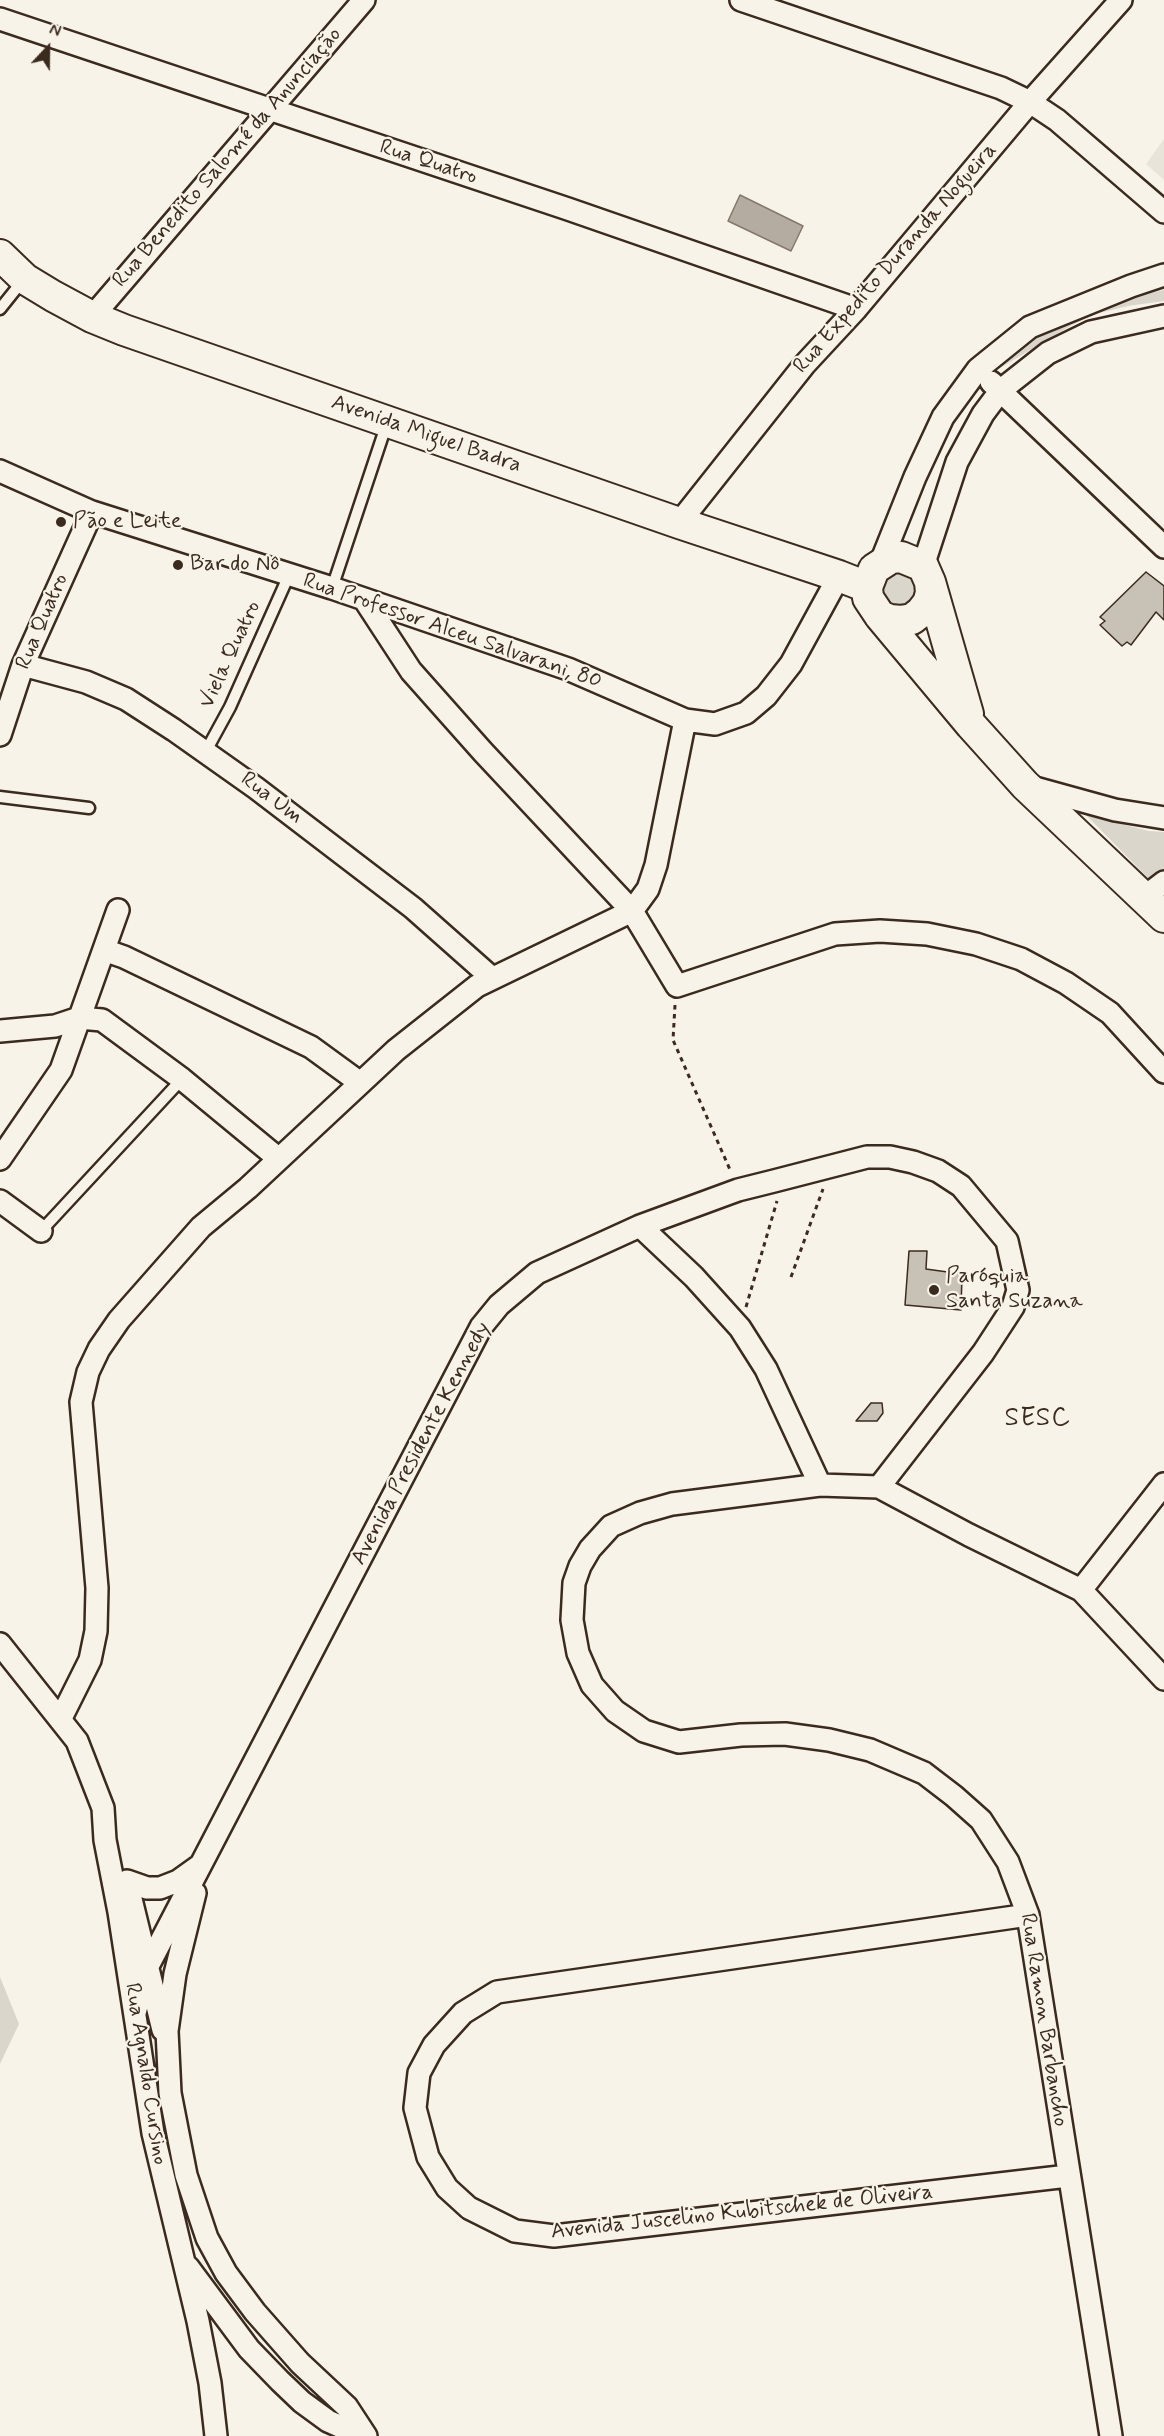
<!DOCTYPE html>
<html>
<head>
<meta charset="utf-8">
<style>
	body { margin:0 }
	#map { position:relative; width:1164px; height:2436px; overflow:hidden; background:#f7f3e8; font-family:Mynerve,sans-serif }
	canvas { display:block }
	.north { position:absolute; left:18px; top:18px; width:60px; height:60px; -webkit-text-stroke:4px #f7f3e8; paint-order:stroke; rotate:22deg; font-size:16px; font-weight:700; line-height:24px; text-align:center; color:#3b2a1e }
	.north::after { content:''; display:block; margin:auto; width:21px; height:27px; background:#3b2a1e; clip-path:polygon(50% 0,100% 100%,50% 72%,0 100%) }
</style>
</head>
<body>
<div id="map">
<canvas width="1164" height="2436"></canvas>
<div class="north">N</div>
</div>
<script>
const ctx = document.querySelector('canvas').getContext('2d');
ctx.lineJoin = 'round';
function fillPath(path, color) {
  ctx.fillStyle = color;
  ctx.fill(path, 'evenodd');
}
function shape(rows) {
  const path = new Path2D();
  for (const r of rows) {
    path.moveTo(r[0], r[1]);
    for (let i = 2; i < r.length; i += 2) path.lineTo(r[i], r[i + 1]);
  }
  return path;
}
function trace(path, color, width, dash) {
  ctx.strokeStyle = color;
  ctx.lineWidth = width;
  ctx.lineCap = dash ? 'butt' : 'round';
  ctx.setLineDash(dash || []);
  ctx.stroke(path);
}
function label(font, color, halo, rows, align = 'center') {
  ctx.font = font + ' Mynerve,sans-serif';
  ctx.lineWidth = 4.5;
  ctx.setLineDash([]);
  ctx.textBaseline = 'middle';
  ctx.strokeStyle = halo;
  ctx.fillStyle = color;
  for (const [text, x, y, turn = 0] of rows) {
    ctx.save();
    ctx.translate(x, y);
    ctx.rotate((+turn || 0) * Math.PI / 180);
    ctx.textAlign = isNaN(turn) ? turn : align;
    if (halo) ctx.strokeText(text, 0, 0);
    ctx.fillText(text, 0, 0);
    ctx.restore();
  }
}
fillPath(shape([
	[1164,139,1164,180,1146,164]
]), '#e9e4d9');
fillPath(shape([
	[1164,290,1164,301,1128,306,1095,314,1072,325,1000,368,995,361,1013,347,1091,307],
	[886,571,911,572,919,590,908,607,887,607,878,582],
	[1086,815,1149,831,1164,832,1164,870,1151,881],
	[0,1977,19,2024,0,2064]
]), '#dbd6cb');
const water = shape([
	[740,195,803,226,791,251,728,221,740,195]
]);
fillPath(water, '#b4aca0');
trace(water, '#84786c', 1.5);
const building = shape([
	[1146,572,1164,586,1164,620,1156,612,1131,645,1127,642,1122,646,1100,625,1105,621,1100,617,1146,572],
	[909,1251,927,1251,926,1269,962,1274,961,1310,905,1305,909,1251],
	[871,1403,882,1403,883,1413,877,1421,856,1421,871,1403]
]);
fillPath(building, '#c8c1b6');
trace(building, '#3b2a1e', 1.5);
const service = shape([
	[0,309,24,279],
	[332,588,387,423],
	[206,751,230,707,289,575],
	[0,797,89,808],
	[41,1231,182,1079]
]);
const minor = shape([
	[741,0,1001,88,1030,102,1057,120,1164,212],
	[0,19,568,209,856,309],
	[92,317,364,0],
	[991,382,1164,547],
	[0,471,92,512,332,588,568,669,685,720,715,724,746,713,766,696,791,664,839,576],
	[679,523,805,364,856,309,1030,102,1121,0],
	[881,562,915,477,943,417,978,369,1030,327,1131,286,1164,275],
	[923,566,957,462,983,414,1001,390,1048,353,1091,332,1164,316],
	[364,599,411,671,483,752,632,911,677,986,835,934,880,931,927,934,976,944,1021,959,1066,983,1110,1013,1164,1072],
	[23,665,86,682,126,699,174,730,256,788,413,908,492,978],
	[0,735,23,665,92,512],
	[1028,786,1115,810,1164,818],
	[1143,898,1164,882],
	[104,950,124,957,311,1047,359,1082],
	[0,1031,55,1026,79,1018,102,1020,182,1079,279,1159],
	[0,1159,61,1070,118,910],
	[0,1201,41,1231],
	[640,1226,694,1277,740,1328,766,1369,820,1485],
	[1081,1590,1164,1484],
	[0,1644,77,1741,103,1808,105,1840,119,1912,153,2133,198,2321,210,2383,216,2436],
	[61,1718,90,1660,96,1631,97,1588,81,1402,88,1372,99,1349,119,1320,201,1227,248,1188,396,1050,477,986,632,911,648,889,656,865,685,720],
	[127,1881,147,1888,160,1888,178,1881,199,1866],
	[195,1893,175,1974,167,2031,170,2093,186,2175,207,2238,226,2273,255,2312,300,2363,347,2407,366,2436],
	[130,1895,163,2030],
	[1028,1915,497,1992,463,2013,434,2045,419,2073,415,2108,428,2157,447,2188,469,2208,515,2231,554,2236,1068,2176],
	[135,2013,147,1968,481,1327,499,1305,537,1273,640,1226,738,1190,774,1181,867,1157,890,1157,913,1162,938,1171,961,1186,1007,1241,1018,1290,1013,1307,983,1353,879,1487],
	[188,2267,249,2349,280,2381,302,2402,328,2421,362,2436],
	[1111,2436,1028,1915,1008,1862,981,1820,954,1796,924,1773,870,1750,829,1740,785,1734,741,1735,679,1742,644,1731,615,1711,592,1685,578,1653,572,1620,574,1583,580,1566,590,1549,611,1526,640,1513,672,1504,820,1485,879,1487,969,1535,1081,1590,1164,1679]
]);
const secondary = shape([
	[0,255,25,279,53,296,92,317,124,330,679,523,839,576,867,587],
	[901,557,923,566,930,582,931,593,928,603,921,612,912,619,902,621,890,620,880,616,868,598,867,587,874,569,891,558,901,557],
	[930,582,968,714],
	[880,616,971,725,1025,785,1164,917]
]);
trace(service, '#3b2a1e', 15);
trace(minor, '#3b2a1e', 26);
trace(secondary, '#3b2a1e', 34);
trace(shape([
	[675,1005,673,1040,731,1172],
	[791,1277,823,1189],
	[746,1307,777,1201]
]), '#3b2a1e', 3, [4.5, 4.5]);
trace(service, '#f7f3e8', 10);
trace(minor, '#f7f3e8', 21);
trace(secondary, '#f7f3e8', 30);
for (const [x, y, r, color] of [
	[61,522,6,"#3b2a1e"],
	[178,565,6,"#3b2a1e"],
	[934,1290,6,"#3b2a1e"]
]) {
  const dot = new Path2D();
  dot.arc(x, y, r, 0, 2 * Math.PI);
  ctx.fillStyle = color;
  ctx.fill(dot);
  trace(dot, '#f7f3e8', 2);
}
label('22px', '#3b2a1e', '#f7f3e8', [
	["Rua Benedito Salomé da Anunciação",228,158,-49],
	["Rua Quatro",428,163,18],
	["Rua Expedito Duranda Nogueira",896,259,-49],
	["Avenida Miguel Badra",426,435,19],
	["Rua Quatro",43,622,-67],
	["Rua Professor Alceu Salvarani, 80",452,632,19],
	["Viela Quatro",231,655,-65],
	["Rua Um",271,799,37],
	["Avenida Presidente Kennedy",422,1444,-62],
	["Rua Ramon Barbancho",1043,2020,81],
	["Rua Agnaldo Cursino",145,2074,81],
	["Avenida Juscelino Kubitschek de Oliveira",742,2213,-6]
]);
label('22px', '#3b2a1e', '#f7f3e8', [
	["Pão e Leite",73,522],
	["Bar do Nô",190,565],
	["Paróquia",946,1277],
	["Santa Suzana",946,1302]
], 'left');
ctx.letterSpacing = '1.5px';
label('26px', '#3b2a1e', '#f7f3e8', [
	["SESC",1038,1420]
]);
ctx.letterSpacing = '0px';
</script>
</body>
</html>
